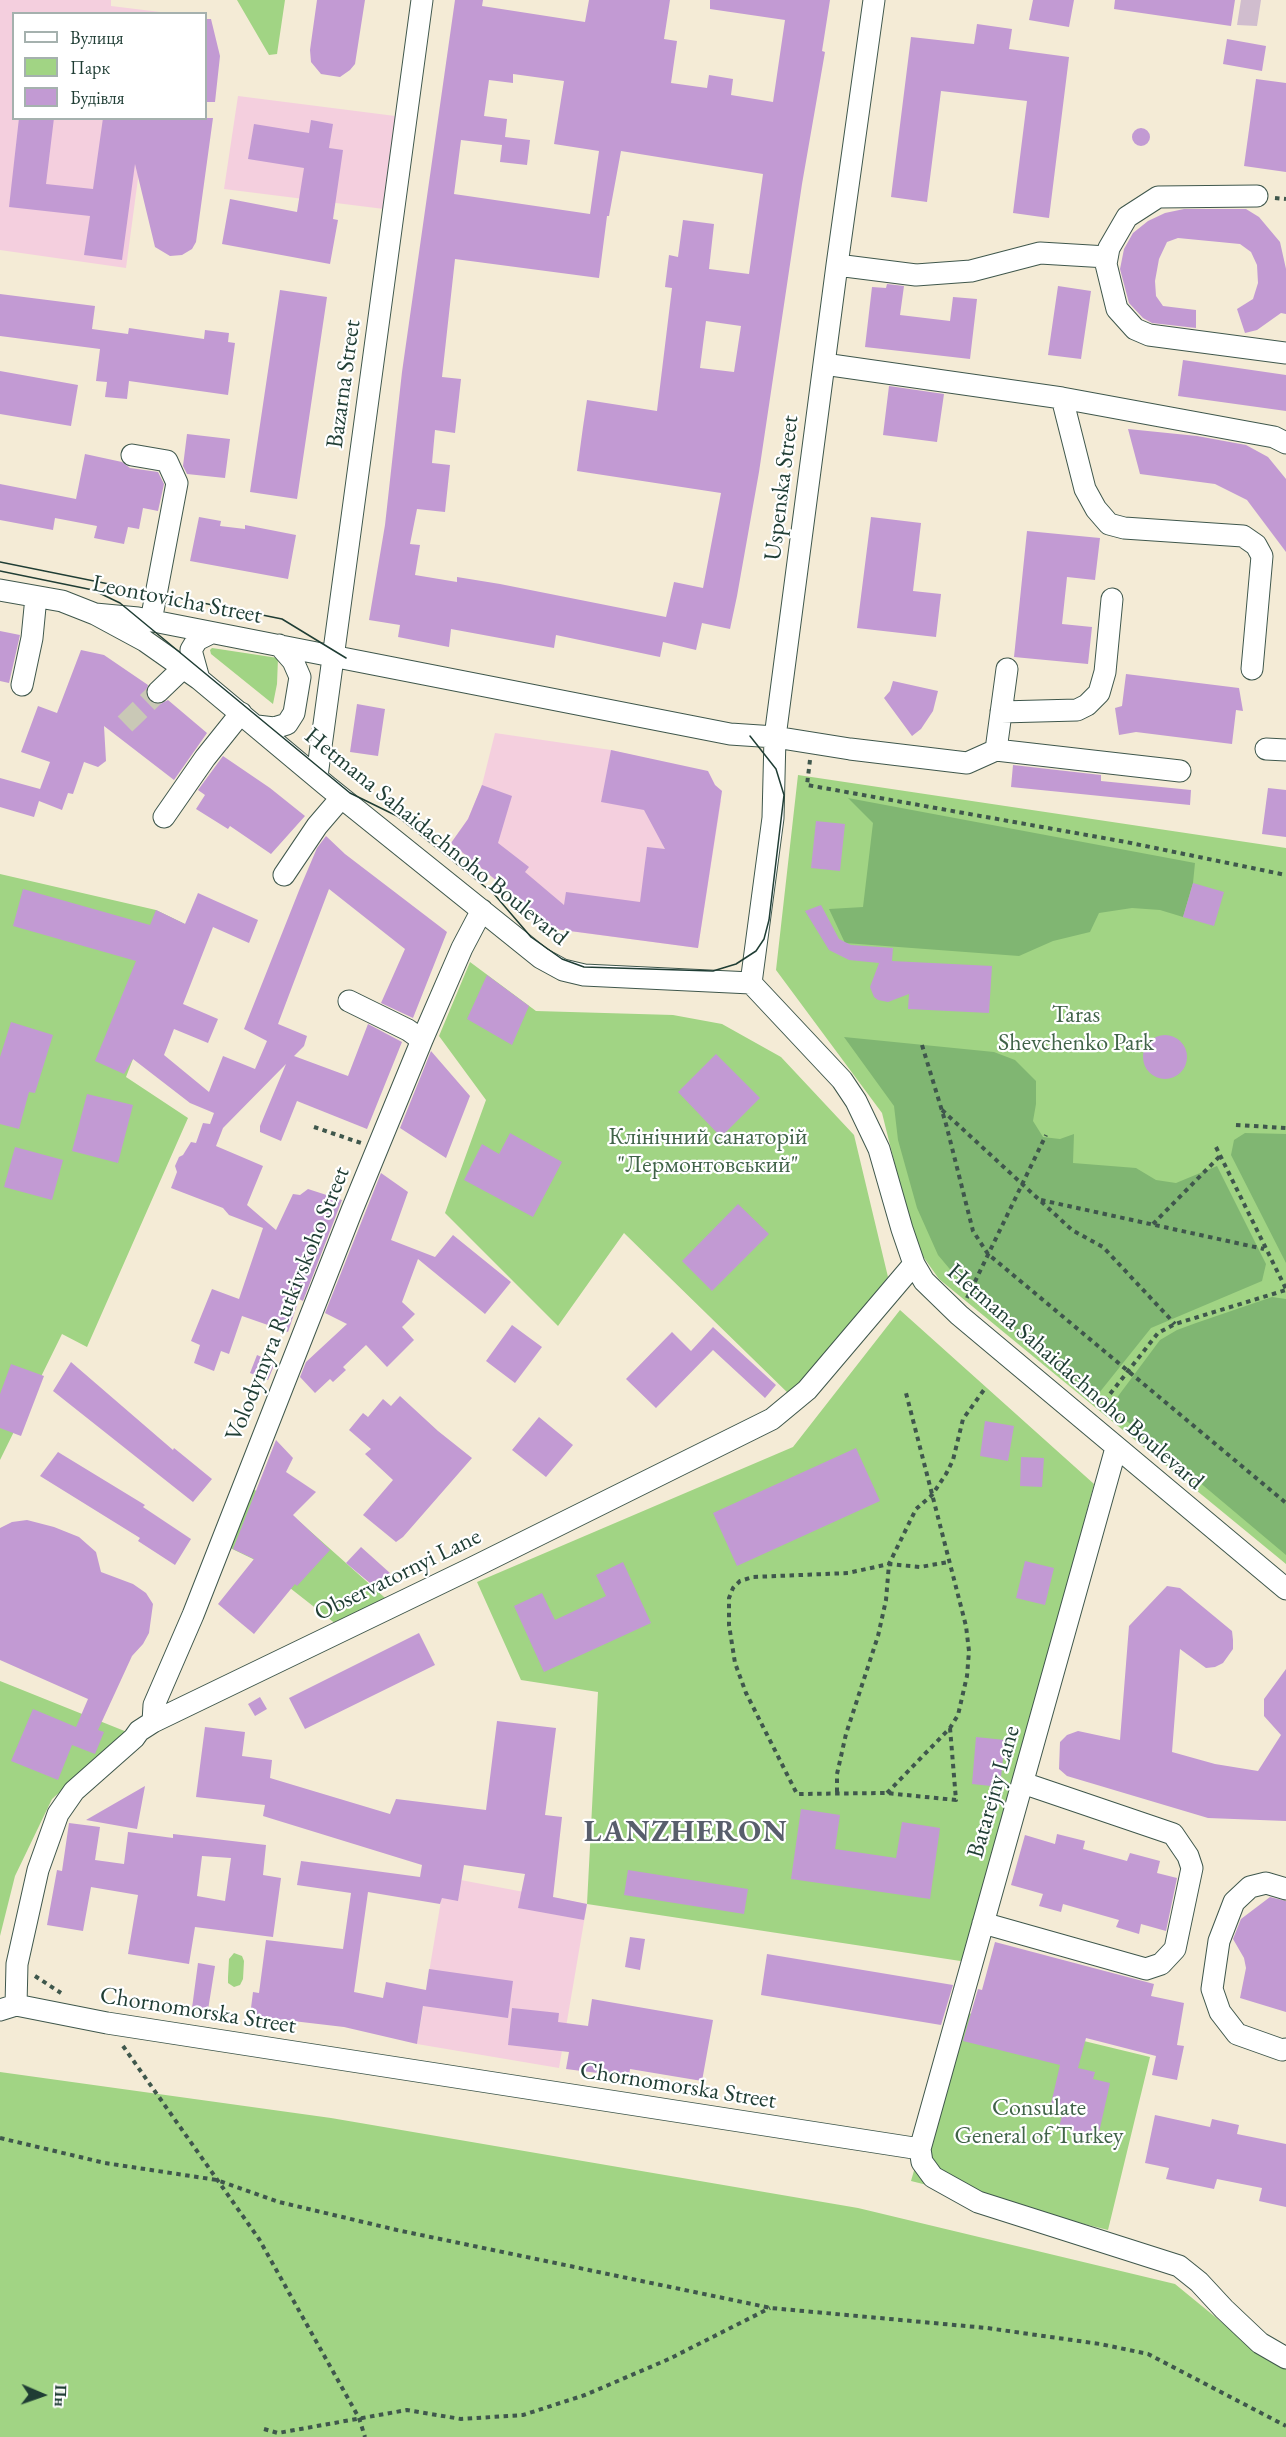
<!DOCTYPE html>
<html>
<head>
<meta charset="utf-8">
<style>
	body { margin:0 }
	#map { position:relative; width:1286px; height:2437px; overflow:hidden; background:#f4ebd6; font-family:"EB Garamond",serif }
	canvas { display:block }
	.legend { position:absolute; left:12px; top:12px; width:195px; height:108px; box-sizing:border-box; background:#fff; border:2px solid #a5b1ae; margin:0; padding:8px 10px; list-style:none; font-size:18px; color:#1f3d34 }
	.legend li { display:flex; align-items:center; gap:12px; height:30px }
	.legend b { width:30px; border:2px solid #a5b1ae }
	.north { position:absolute; left:12px; top:2365px; width:60px; height:60px; -webkit-text-stroke:4px #fff; paint-order:stroke; rotate:92deg; font-size:16px; font-weight:700; line-height:24px; text-align:center; color:#1f3d34 }
	.north::after { content:''; display:block; margin:auto; width:21px; height:27px; background:#1f3d34; clip-path:polygon(50% 0,100% 100%,50% 72%,0 100%) }
</style>
</head>
<body>
<div id="map">
<canvas width="1286" height="2437"></canvas>
<ul class="legend">
<li><b style="height:8px;background:#fff"></b>Вулиця</li>
<li><b style="height:16px;background:#a1d484"></b>Парк</li>
<li><b style="height:16px;background:#c29ad3"></b>Будівля</li>
</ul>
<div class="north">Пн</div>
</div>
<script>
const ctx = document.querySelector('canvas').getContext('2d');
ctx.lineJoin = 'round';
function fillPath(path, color) {
  ctx.fillStyle = color;
  ctx.fill(path, 'evenodd');
}
function shape(rows) {
  const path = new Path2D();
  for (const r of rows) {
    if (r.length === 3) {
      path.moveTo(r[0] + r[2], r[1]);
      path.arc(r[0], r[1], r[2], 0, 2 * Math.PI);
      continue;
    }
    path.moveTo(r[0], r[1]);
    for (let i = 2; i < r.length; i += 2) path.lineTo(r[i], r[i + 1]);
  }
  return path;
}
function trace(path, color, width, dash) {
  ctx.strokeStyle = color;
  ctx.lineWidth = width;
  ctx.lineCap = dash ? 'butt' : 'round';
  ctx.setLineDash(dash || []);
  ctx.stroke(path);
}
function label(font, color, halo, rows, align = 'center') {
  ctx.font = font + ' "EB Garamond",serif';
  ctx.lineWidth = 4.5;
  ctx.setLineDash([]);
  ctx.textBaseline = 'middle';
  ctx.strokeStyle = halo;
  ctx.fillStyle = color;
  for (const [text, x, y, turn = 0] of rows) {
    ctx.save();
    ctx.translate(x, y);
    ctx.rotate((+turn || 0) * Math.PI / 180);
    ctx.textAlign = isNaN(turn) ? turn : align;
    if (halo) ctx.strokeText(text, 0, 0);
    ctx.fillText(text, 0, 0);
    ctx.restore();
  }
}
fillPath(shape([
	[0,0,111,0,111,6,160,12,14,14,14,118,146,119,126,268,0,250],
	[238,96,403,117,392,210,224,189],
	[495,733,611,750,709,773,715,785,722,791,716,796,721,801,698,948,561,930,542,918,451,843,468,819,482,785],
	[445,1877,587,1904,559,2068,417,2044]
]), '#f4cfde');
fillPath(shape([
	[1241,0,1261,0,1257,26,1237,25]
]), '#d0bdce');
fillPath(shape([
	[237,0,285,0,277,54,269,55],
	[212,648,278,658,277,684,273,704,211,654,210,650],
	[798,775,1286,848,1286,1564,939,1279,922,1255,909,1221,882,1113,776,970],
	[0,874,156,910,185,924,126,1077,188,1118,87,1347,62,1334,0,1460],
	[470,962,536,1011,673,1015,722,1024,781,1057,854,1135,888,1277,792,1397,624,1233,558,1326,445,1213,486,1100,439,1036],
	[900,1310,1094,1484,967,1962,587,1904,598,1692,521,1680,477,1582,793,1447],
	[252,1488,300,1522,393,1605,341,1628,253,1559,222,1544],
	[0,1681,127,1732,52,1799,15,1876,0,1936],
	[234,1953,242,1956,244,1961,243,1979,240,1985,234,1987,228,1983,228,1977,229,1959],
	[960,2011,1150,2057,1108,2230,911,2181],
	[0,2072,331,2118,858,2208,1175,2284,1269,2361,1286,2367,1286,2437,0,2437]
]), '#a1d484');
fillPath(shape([
	[848,798,1195,863,1193,883,1183,917,1160,910,1132,908,1099,913,1090,932,1053,941,1019,956,845,943,829,909,863,907,873,823],
	[844,1037,994,1052,1015,1060,1036,1081,1036,1104,1033,1121,1043,1137,1060,1139,1074,1134,1073,1163,1136,1168,1156,1180,1176,1183,1217,1166,1266,1264,1262,1281,1151,1328,1095,1398,997,1316,964,1286,938,1255,917,1208,898,1140,894,1106],
	[1245,1133,1286,1134,1286,1263,1231,1155,1234,1140],
	[1272,1297,1286,1299,1286,1555,1110,1407,1160,1340,1177,1330,1196,1323]
]), '#80b672');
fillPath(shape([
	[317,0,365,0,355,64,350,70,340,77,321,74,311,62,310,50],
	[455,0,483,0,482,6,585,22,589,0,670,0,664,39,677,41,671,83,707,88,709,75,733,79,731,95,773,102,785,20,710,9,710,0,830,0,822,51,825,52,802,184,759,472,737,596,730,629,702,623,696,650,663,642,660,657,556,635,554,648,451,629,449,647,398,637,400,625,369,620,385,525,402,372],
	[513,74,564,81,554,144,599,151,590,214,454,194,461,140,502,145,500,162,527,165,530,140,505,137,507,119,484,116,489,80,513,83],
	[621,151,763,174,749,274,709,269,714,224,683,220,678,257,669,255,665,287,672,288,657,411,587,400,583,427,577,471,721,493,703,588,674,582,666,617,500,584,457,577,457,582,415,575,420,545,410,544,417,509,445,512,450,465,432,463,435,430,455,433,461,379,442,377,455,259,599,278,607,216,609,216],
	[706,321,741,326,734,372,700,368],
	[1033,0,1074,0,1069,27,1029,20],
	[1115,0,1235,0,1231,26,1114,9],
	[206,19,211,19,220,56,215,102,206,102],
	[977,24,1012,29,1009,49,1069,57,1049,218,1013,213,1027,101,941,91,927,202,891,197,911,37,974,44],
	[1227,39,1266,46,1262,71,1223,64],
	[1256,79,1286,83,1286,172,1244,166],
	[19,118,54,118,46,184,93,189,103,118,213,118,196,242,192,249,182,255,170,256,155,247,135,164,122,260,84,255,90,216,9,207],
	[311,120,333,124,329,148,343,150,333,219,338,220,330,264,222,244,230,199,297,212,304,168,248,159,254,124,309,133],
	[1141,137,9],
	[1184,209,1246,209,1259,217,1280,242,1286,269,1286,314,1281,313,1257,330,1245,333,1237,309,1253,299,1258,283,1257,265,1251,252,1240,244,1178,238,1167,242,1159,259,1155,281,1156,296,1163,306,1196,310,1196,328,1152,323,1143,318,1129,303,1120,269,1124,249,1133,233,1148,221,1165,213],
	[887,284,904,286,900,315,950,321,953,297,977,299,970,359,865,347,872,287,886,288],
	[1058,286,1091,291,1081,359,1048,355],
	[280,290,327,297,297,499,250,492],
	[0,294,95,306,92,329,128,334,129,328,204,339,205,330,229,333,228,342,235,343,228,395,129,381,127,399,105,397,107,382,96,381,100,349,0,336],
	[1183,360,1286,375,1286,411,1178,396],
	[0,371,78,385,71,426,0,414],
	[889,386,944,394,937,442,883,435],
	[1128,429,1197,436,1246,445,1268,457,1286,479,1286,552,1247,500,1215,484,1140,474],
	[187,434,230,439,225,478,187,474,183,466],
	[85,454,122,462,130,468,158,472,164,484,158,511,143,508,139,529,128,527,124,544,94,538,97,526,55,518,53,530,0,520,0,484,76,499],
	[199,517,221,521,220,526,245,529,245,525,296,535,288,579,190,561],
	[871,517,921,523,913,591,941,594,936,637,857,628],
	[1027,531,1100,538,1095,580,1067,577,1062,624,1092,627,1088,664,1014,657],
	[0,631,20,635,9,683,0,681],
	[81,650,104,655,148,685,146,694,149,701,160,704,168,700,207,733,174,780,104,726,106,761,98,767,84,762,73,794,68,793,62,810,39,801,34,817,0,807,0,778,40,789,50,762,21,752,38,706,57,713],
	[1126,674,1239,688,1243,711,1236,710,1232,744,1136,732,1119,735,1115,708,1122,706],
	[893,681,938,691,933,711,921,729,912,736,884,698,890,691],
	[357,704,385,709,378,756,350,752],
	[611,750,708,771,715,785,722,791,698,948,555,929,451,843,468,819,482,785,512,796,498,843,529,867,525,872,564,905,566,892,640,902,647,847,665,849,644,810,601,802],
	[223,756,270,788,305,816,271,854,230,826,228,829,196,809,205,795,198,790],
	[1013,765,1101,775,1101,781,1191,790,1190,805,1011,787],
	[1268,788,1286,790,1286,837,1262,834],
	[816,821,845,824,840,871,811,868],
	[326,836,345,854,447,932,413,1018,381,1003,405,949,329,889,278,1024,307,1036,304,1046,294,1056,348,1076,368,1024,402,1042,367,1129,297,1101,281,1141,260,1132,260,1126,286,1064,223,1128,216,1146,263,1166,247,1205,276,1230,293,1194,300,1195,308,1189,342,1200,303,1301,299,1299,288,1332,242,1316,229,1354,221,1351,214,1371,194,1363,200,1345,191,1341,212,1289,239,1299,263,1228,229,1215,223,1208,171,1188,177,1172,175,1166,179,1157,183,1155,191,1142,196,1143,203,1123,210,1124,214,1113,190,1103,133,1059,124,1074,95,1061,136,961,13,926,23,889,150,925,156,910,185,924,198,893,258,920,249,943,213,927,183,1004,218,1019,208,1043,174,1029,164,1055,209,1092,223,1056,255,1069,267,1041,244,1029,300,888,317,848],
	[1193,883,1224,892,1214,926,1183,917],
	[821,905,839,939,851,945,893,948,892,961,992,966,989,1013,908,1009,909,994,888,1002,878,1000,874,997,870,987,879,963,849,960,829,950,805,911],
	[487,975,529,1006,512,1045,467,1019],
	[11,1022,53,1035,35,1093,29,1092,19,1129,0,1124,0,1057],
	[1165,1057,22],
	[431,1051,470,1096,446,1158,400,1128],
	[716,1054,760,1098,721,1137,678,1092],
	[87,1094,133,1105,118,1163,72,1151],
	[510,1133,562,1162,533,1217,464,1180,482,1144,499,1154],
	[15,1147,63,1160,52,1200,4,1187],
	[381,1173,408,1192,391,1240,435,1257,453,1235,511,1282,485,1314,418,1259,402,1302,415,1314,402,1327,414,1340,387,1367,366,1345,343,1367,346,1370,333,1382,330,1379,315,1393,300,1377,306,1362,347,1324,325,1313],
	[738,1204,769,1234,712,1291,682,1261],
	[512,1325,542,1347,515,1383,486,1361],
	[713,1327,776,1385,765,1398,713,1350,656,1408,626,1379,672,1332,691,1351],
	[257,1355,275,1363,268,1380,250,1373],
	[71,1362,173,1450,174,1448,212,1479,193,1502,53,1391],
	[11,1364,44,1376,21,1436,0,1428,0,1394],
	[400,1396,438,1431,472,1458,403,1537,396,1542,363,1515,393,1480,365,1454,371,1449,349,1430,363,1413,368,1417,383,1399,391,1406],
	[539,1417,573,1445,546,1477,512,1450],
	[985,1421,1014,1426,1008,1461,980,1456],
	[276,1440,293,1458,286,1472,316,1492,293,1515,330,1550,297,1586,295,1584,254,1634,218,1604,254,1559,233,1549],
	[856,1448,880,1501,737,1566,713,1513],
	[58,1452,145,1505,143,1507,191,1539,175,1565,138,1541,140,1538,40,1476],
	[1021,1457,1044,1458,1042,1487,1020,1486],
	[27,1520,54,1527,79,1537,96,1552,101,1572,133,1584,146,1593,153,1604,149,1633,143,1644,132,1656,98,1730,104,1732,95,1754,72,1745,58,1780,11,1761,33,1709,76,1727,88,1699,0,1660,0,1528,12,1522],
	[361,1547,390,1573,376,1588,346,1563],
	[1025,1561,1054,1568,1045,1605,1016,1598],
	[623,1562,651,1623,544,1672,514,1606,542,1593,555,1620,606,1596,596,1575],
	[1167,1586,1180,1588,1232,1631,1233,1640,1233,1649,1223,1663,1215,1667,1206,1668,1180,1649,1172,1752,1215,1764,1258,1771,1281,1735,1264,1716,1264,1699,1286,1669,1286,1821,1208,1818,1067,1776,1059,1769,1060,1742,1067,1735,1078,1731,1120,1740,1129,1626],
	[419,1633,435,1665,305,1729,289,1698],
	[260,1697,267,1709,255,1716,248,1704],
	[497,1721,556,1728,545,1815,562,1817,553,1897,587,1904,584,1920,518,1908,525,1874,464,1865,458,1901,442,1898,440,1904,368,1892,354,1992,383,1998,386,1982,426,1990,429,1969,513,1981,508,2018,423,2006,417,2044,344,2027,250,2016,253,1992,259,1993,266,1940,343,1949,351,1893,297,1885,301,1861,420,1877,422,1865,263,1816,265,1805,196,1797,205,1727,245,1732,242,1756,272,1760,270,1778,390,1814,396,1799,486,1810],
	[976,1737,1005,1740,1000,1787,972,1784],
	[145,1786,137,1829,86,1820],
	[801,1809,840,1815,835,1849,896,1858,902,1822,940,1828,930,1899,791,1879],
	[69,1823,100,1827,95,1860,124,1864,128,1832,173,1838,173,1834,266,1845,263,1875,281,1878,273,1937,195,1927,189,1964,128,1954,138,1895,91,1887,83,1931,47,1925,57,1870,62,1871],
	[202,1856,231,1858,225,1901,197,1896],
	[1057,1834,1085,1841,1083,1849,1127,1861,1130,1853,1160,1861,1157,1873,1177,1878,1166,1931,1141,1924,1139,1934,1116,1927,1119,1920,1063,1904,1061,1912,1039,1906,1043,1894,1011,1885,1025,1835,1055,1844],
	[628,1870,748,1889,744,1914,624,1895],
	[1270,1897,1286,1901,1286,2012,1240,1998,1246,1968,1244,1958,1233,1939,1241,1919],
	[630,1937,645,1939,640,1970,625,1967],
	[995,1942,1154,1984,1151,1996,1184,2003,1177,2045,1184,2046,1177,2080,1152,2075,1156,2056,1086,2038,1078,2068,1095,2072,1093,2079,1110,2083,1098,2137,1059,2128,1063,2111,1050,2108,1060,2065,963,2041,978,1989,982,1990],
	[767,1954,953,1985,941,2025,761,1995],
	[198,1963,215,1966,208,2010,192,2008],
	[592,1999,713,2020,702,2081,630,2069,629,2077,566,2069,569,2052,508,2045,512,2008,559,2013,558,2022,588,2026],
	[1155,2115,1210,2127,1212,2119,1239,2125,1237,2134,1286,2144,1286,2207,1259,2201,1262,2188,1217,2179,1214,2189,1166,2179,1169,2168,1145,2163]
]), '#c29ad3');
trace(shape([
	[125,724,158,692]
]), '#c9c8b6', 21, [21, 10]);
const minor = shape([
	[1257,196,1158,197,1127,217,1109,248,1106,264,1117,309,1135,329,1149,335,1286,353],
	[837,265,916,275,971,271,1040,253,1107,257],
	[824,364,1062,398,1274,437,1286,443],
	[1062,398,1085,489,1096,509,1109,524,1124,528,1243,536,1256,545,1262,556,1252,669],
	[132,455,167,461,177,483,151,621],
	[0,590,62,601,95,614,138,618,235,637,730,734,775,737,850,749,967,763,996,750,1180,771],
	[95,614,145,641,199,679,327,786,541,958,563,970,584,975,751,983,842,1080,856,1101,879,1149,902,1229,914,1264,924,1281,959,1315,1286,1589],
	[199,679,191,650,197,640,211,633],
	[22,685,32,638,36,597],
	[158,692,183,668],
	[1001,712,1077,710,1087,705,1099,693,1105,672,1112,599],
	[257,726,274,728,287,724,294,713,300,677,293,661,279,645],
	[1266,749,1286,750],
	[996,750,1007,669],
	[317,776,422,0],
	[164,817,205,758,241,713],
	[284,875,317,826,341,798],
	[751,983,773,818,775,737,837,265,874,0],
	[349,1001,408,1030,422,1040],
	[1116,1448,920,2149,922,2162,933,2177,978,2202,1179,2266,1199,2282,1224,2309,1260,2343,1286,2358],
	[153,1722,154,1705,193,1615,352,1210,422,1040,462,948,482,910],
	[1286,1889,1266,1883,1250,1887,1234,1902,1219,1941,1212,1989,1220,2012,1237,2034,1282,2050,1286,2049],
	[983,1923,1146,1969,1161,1964,1175,1949,1192,1868,1188,1856,1173,1834,1023,1783],
	[16,2005,17,1964,38,1870,58,1814,74,1791,134,1738,139,1731,153,1722,474,1567,772,1419,807,1390,914,1264],
	[0,2010,16,2005,107,2023,920,2149]
]);
trace(minor, '#3f574c', 23);
trace(shape([
	[1275,198,1286,199],
	[810,760,807,785,1126,842,1286,875],
	[922,1045,946,1124,973,1231,988,1254,1286,1503],
	[942,1110,1072,1230,1103,1247,1175,1324],
	[1236,1125,1286,1128],
	[314,1127,361,1143],
	[1216,1147,1286,1289],
	[1041,1200,1264,1249],
	[1153,1224,1220,1156],
	[967,1298,1046,1135],
	[1099,1408,1158,1333,1175,1324,1286,1290],
	[950,1728,956,1800,886,1793,797,1794,746,1693,735,1663,729,1625,729,1598,733,1588,740,1581,753,1577,848,1573,889,1564,916,1509,932,1495,946,1474,953,1460,963,1419,986,1387],
	[837,1792,837,1774,846,1734,878,1636,886,1600,889,1564,920,1567,949,1562],
	[887,1793,950,1728,958,1715,967,1676,969,1651,966,1626,906,1393],
	[35,1976,61,1993],
	[123,2046,259,2239,359,2418,365,2437],
	[0,2138,105,2163,217,2180,279,2202,397,2230,771,2308,987,2328,1100,2344,1148,2354,1286,2426],
	[264,2429,278,2433,407,2410,461,2419,523,2415,585,2395,669,2359,770,2308]
]), '#3f574c', 4, [4.5, 4.5]);
trace(minor, '#fff', 21);
trace(shape([
	[0,562,282,619,346,658],
	[0,571,93,590,120,603,350,793,397,816,494,894,531,937,562,959,584,967,713,971,736,964,756,951,764,939,769,920,784,795,776,769,750,736]
]), '#1f3d34', 1.5);
label('24px', '#1f3d34', '#fff', [
	["Bazarna Street",344,384,-82],
	["Uspenska Street",782,488,-83],
	["Leontovicha Street",177,600,11],
	["Hetmana Sahaidachnoho Boulevard",436,837,39],
	["Volodymyra Rutkivskoho Street",288,1304,-68],
	["Hetmana Sahaidachnoho Boulevard",1075,1377,41],
	["Observatornyi Lane",398,1575,-26],
	["Batarejny Lane",994,1792,-74],
	["Chornomorska Street",198,2011,9],
	["Chornomorska Street",678,2086,9]
]);
label('24px', '#406348', '#fff', [
	["Taras",1076,1015],
	["Shevchenko Park",1076,1043],
	["Клінічний санаторій",708,1137],
	["\"Лермонтовський\"",708,1165],
	["Consulate",1039,2108],
	["General of Turkey",1039,2136]
]);
ctx.letterSpacing = '1.5px';
label('bold 30px', '#585e6c', '#fff', [
	["LANZHERON",686,1833]
]);
ctx.letterSpacing = '0px';
</script>
</body>
</html>
